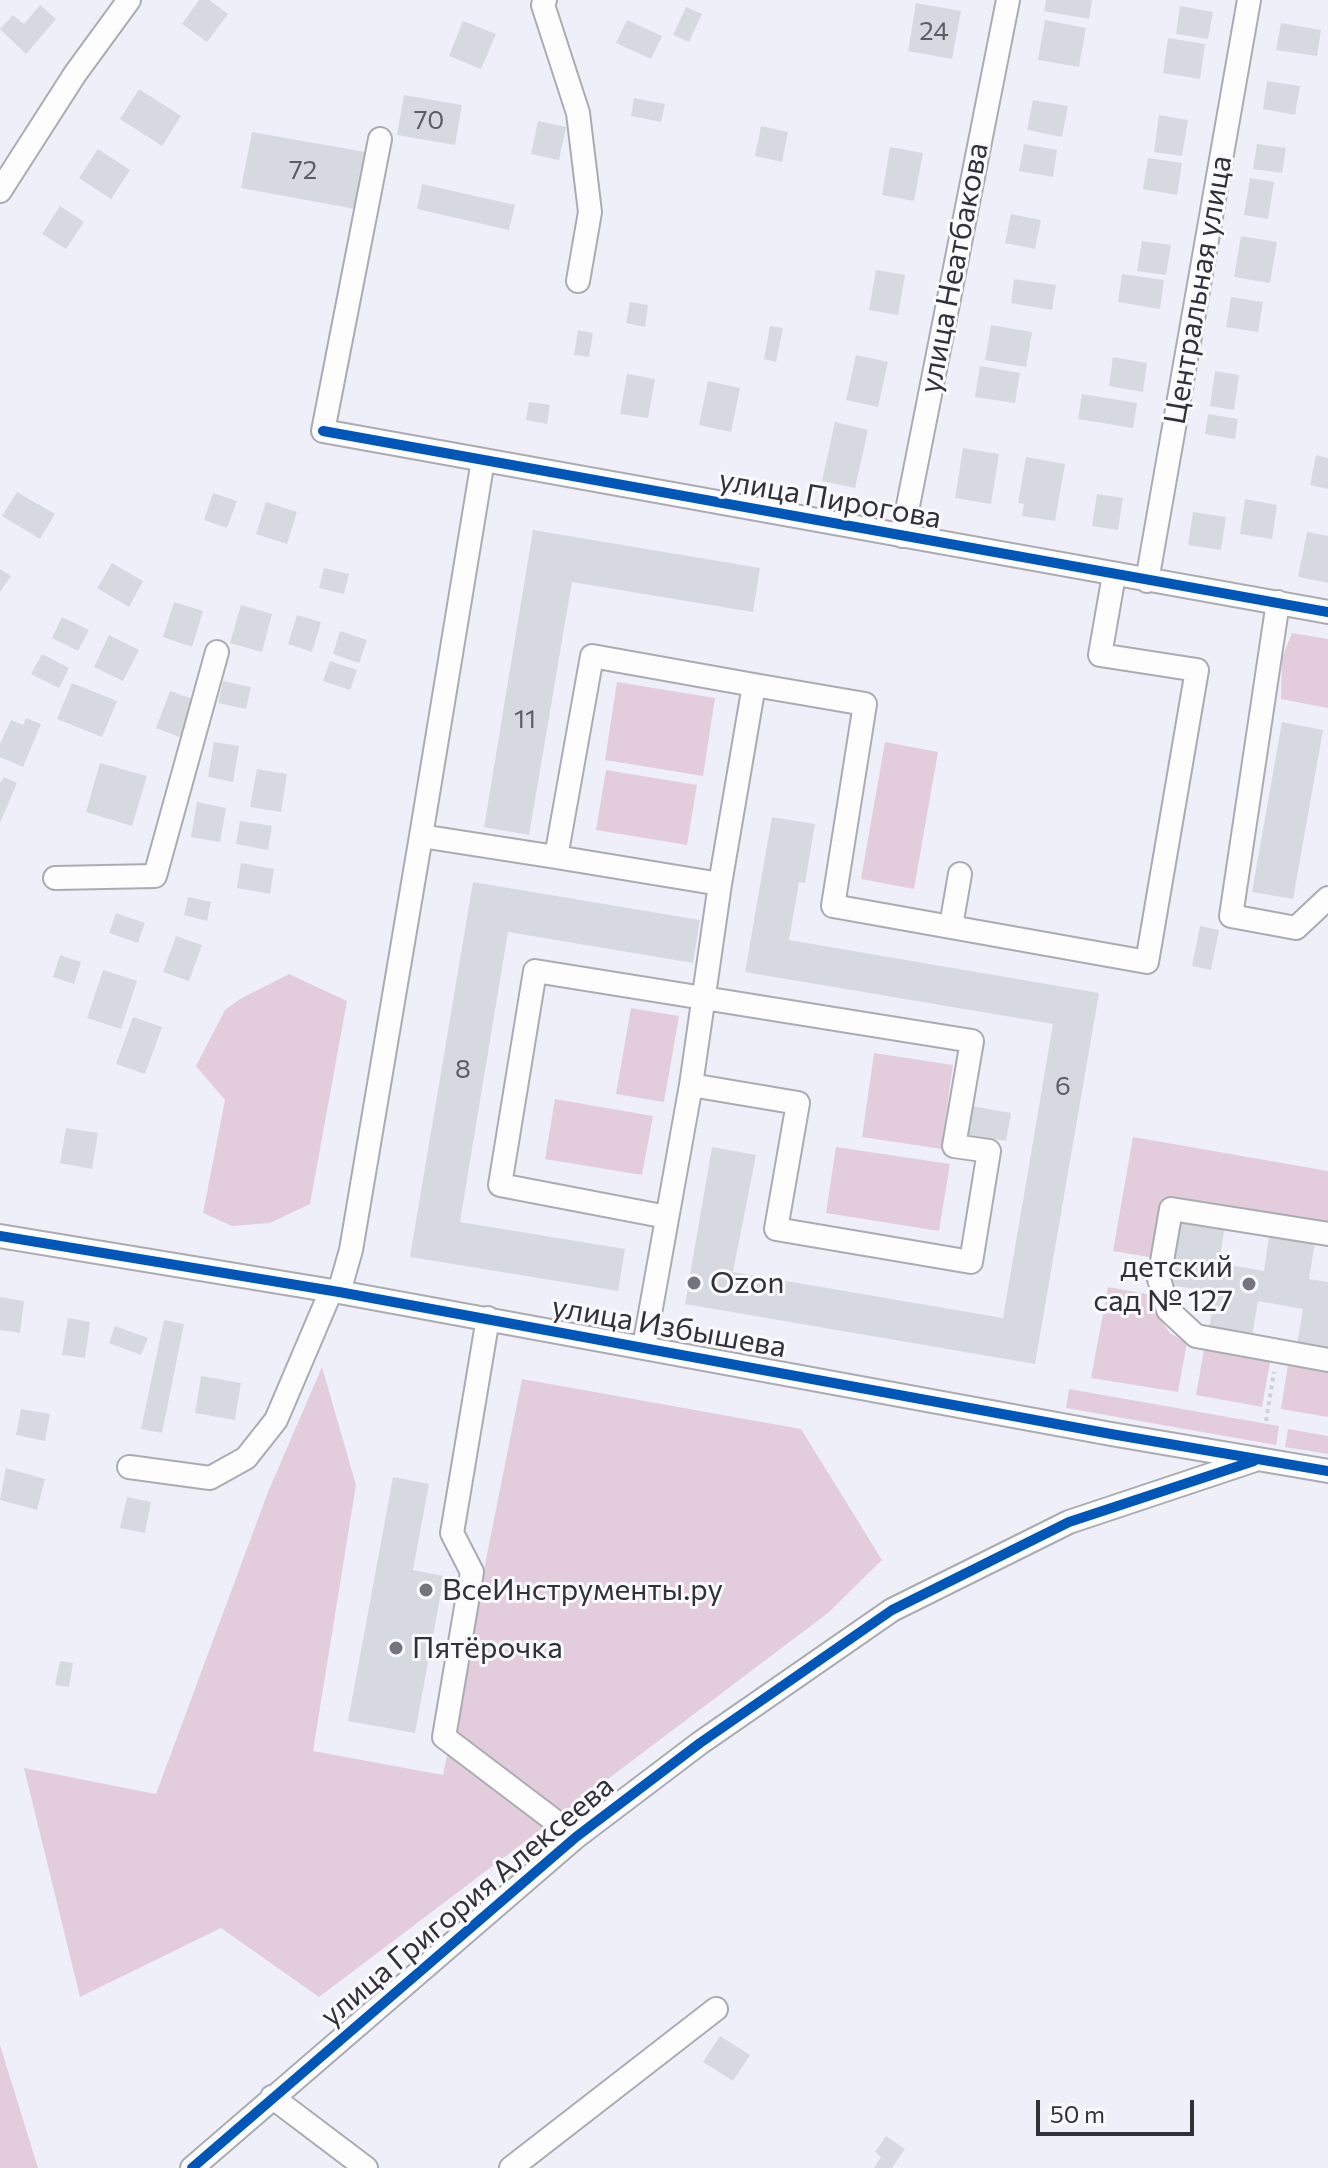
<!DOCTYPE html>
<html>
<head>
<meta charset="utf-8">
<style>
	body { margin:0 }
	#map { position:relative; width:1328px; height:2168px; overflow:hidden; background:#efeffa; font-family:Commissioner,sans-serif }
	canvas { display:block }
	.scale { position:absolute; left:1036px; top:2100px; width:158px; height:36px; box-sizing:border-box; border:4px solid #313138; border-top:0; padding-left:10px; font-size:24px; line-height:28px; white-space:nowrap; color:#313138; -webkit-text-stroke:6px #fafafe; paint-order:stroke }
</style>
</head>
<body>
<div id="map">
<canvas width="1328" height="2168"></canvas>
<div class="scale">50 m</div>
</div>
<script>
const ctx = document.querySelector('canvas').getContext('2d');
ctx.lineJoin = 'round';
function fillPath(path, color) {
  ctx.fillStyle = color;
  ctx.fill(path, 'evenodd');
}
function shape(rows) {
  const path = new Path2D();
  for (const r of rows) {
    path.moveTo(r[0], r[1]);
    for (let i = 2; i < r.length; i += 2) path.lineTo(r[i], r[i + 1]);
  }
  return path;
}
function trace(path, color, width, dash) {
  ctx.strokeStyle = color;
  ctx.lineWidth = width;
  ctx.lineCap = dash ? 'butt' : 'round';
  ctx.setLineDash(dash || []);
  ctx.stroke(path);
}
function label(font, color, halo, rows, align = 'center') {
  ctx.font = font + ' Commissioner,sans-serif';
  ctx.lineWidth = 6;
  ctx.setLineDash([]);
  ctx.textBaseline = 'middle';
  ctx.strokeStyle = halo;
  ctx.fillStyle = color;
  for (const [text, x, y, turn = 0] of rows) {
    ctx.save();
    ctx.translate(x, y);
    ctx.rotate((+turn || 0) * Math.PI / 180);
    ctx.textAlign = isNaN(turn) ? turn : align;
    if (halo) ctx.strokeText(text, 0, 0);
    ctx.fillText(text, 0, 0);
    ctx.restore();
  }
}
fillPath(shape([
	[1292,633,1328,639,1328,708,1281,699,1282,658],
	[617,682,715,698,703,776,605,760],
	[885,742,938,752,914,889,861,879],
	[606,770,697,785,687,845,596,830],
	[289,974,347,1001,310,1204,270,1223,232,1226,203,1213,225,1100,196,1066,225,1010,240,999],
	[631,1008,679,1016,664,1102,616,1094],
	[874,1053,953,1065,941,1149,862,1137],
	[555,1099,653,1116,642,1175,545,1159],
	[1133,1137,1328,1171,1328,1229,1166,1200,1155,1258,1113,1251],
	[836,1147,950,1164,939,1231,826,1213],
	[1108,1287,1152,1295,1159,1318,1170,1333,1187,1343,1178,1392,1091,1378],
	[1204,1350,1270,1362,1262,1407,1196,1395],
	[1288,1364,1328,1371,1328,1417,1281,1409],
	[322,1367,356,1485,313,1751,443,1775,522,1379,801,1429,882,1560,828,1613,319,1997,221,1928,80,1997,24,1768,156,1794,268,1492],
	[1069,1389,1279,1426,1276,1445,1066,1408],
	[1288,1429,1328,1436,1328,1454,1285,1447],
	[0,2045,38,2168,0,2168]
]), '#e3cddd');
fillPath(shape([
	[199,0,209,0,228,14,207,42,182,24],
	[1046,0,1092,0,1089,19,1044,11],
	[916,3,961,11,952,59,908,51],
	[40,5,56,19,26,54,0,29,13,15,24,24],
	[1180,6,1213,12,1208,39,1176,34],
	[686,7,702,14,689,42,673,35],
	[627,20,662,36,651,59,616,43],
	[1045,20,1086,28,1079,67,1038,60],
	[463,21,496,34,481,69,449,56],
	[1281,23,1321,30,1317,56,1276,50],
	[1168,38,1205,44,1200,79,1163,73],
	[1267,81,1300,86,1295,115,1263,109],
	[139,89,181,116,162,146,120,119],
	[404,95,462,105,455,145,397,135],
	[634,98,665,104,661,122,631,116],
	[1033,100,1068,106,1062,137,1027,130],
	[1159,115,1188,120,1182,156,1154,152],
	[538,121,566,127,559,160,531,154],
	[761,126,788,132,782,162,755,156],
	[252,132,365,152,355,209,241,188],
	[1024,144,1057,150,1053,177,1019,171],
	[1257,144,1286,148,1282,173,1253,169],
	[890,147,923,153,914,201,882,195],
	[98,149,130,170,111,199,79,178],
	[1148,158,1182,163,1177,195,1143,189],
	[1250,178,1274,182,1268,219,1244,215],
	[422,184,515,205,509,230,417,209],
	[60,206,84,222,66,249,42,234],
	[1011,214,1041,220,1035,249,1005,243],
	[1241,236,1277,242,1270,283,1234,277],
	[1142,241,1171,245,1166,275,1137,271],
	[876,270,905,275,898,315,869,310],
	[1122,274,1164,280,1160,309,1118,302],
	[1014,279,1056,285,1052,310,1011,303],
	[1231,297,1263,302,1258,332,1226,327],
	[630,302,648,305,645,327,626,323],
	[991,325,1032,332,1026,367,985,360],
	[770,326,783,328,776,362,764,359],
	[578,330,593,333,589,357,574,355],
	[856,355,888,362,878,407,846,400],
	[1113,357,1147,363,1143,392,1109,386],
	[980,366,1020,373,1015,403,975,397],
	[1215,371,1239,375,1234,410,1210,406],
	[627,374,655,379,648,418,620,414],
	[708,381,740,388,731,432,699,425],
	[1082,394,1137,403,1133,428,1078,419],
	[529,402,550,405,547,424,526,420],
	[1208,414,1238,419,1235,439,1205,434],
	[835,422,868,430,855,488,822,481],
	[963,448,999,454,991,504,955,498],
	[1316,455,1328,458,1328,489,1310,485],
	[1026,457,1065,464,1055,521,1022,516,1024,504,1018,503],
	[17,492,55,514,40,539,2,516],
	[213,493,237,501,227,528,204,520],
	[1097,494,1123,498,1118,530,1092,526],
	[1245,499,1277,505,1272,539,1240,534],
	[266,502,297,512,287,544,256,534],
	[1193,512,1226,517,1221,550,1188,545],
	[533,530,760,568,753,612,572,582,529,835,484,827],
	[1307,532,1328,536,1328,583,1298,577],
	[112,563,143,581,129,607,97,588],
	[324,568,349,574,344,594,319,588],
	[0,569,11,576,0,592],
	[174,602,203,611,192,647,163,637],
	[241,605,272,614,262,652,230,643],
	[297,615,321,622,312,652,288,644],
	[62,617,89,630,78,651,52,638],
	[340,631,367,640,359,663,333,654],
	[109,635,139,650,123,681,94,667],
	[42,654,69,668,59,688,31,674],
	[330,661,357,670,350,690,323,681],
	[223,681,251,687,246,709,218,703],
	[72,683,117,701,102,737,57,719],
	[170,691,196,700,182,738,156,728],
	[26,718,41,724,23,767,0,757,0,744,11,720,23,725],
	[1282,722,1323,730,1293,899,1252,892],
	[214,742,239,746,233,782,208,777],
	[100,763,147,776,132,826,86,812],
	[257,769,287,774,281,812,250,807],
	[4,777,17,783,0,823,0,783],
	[197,802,226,808,220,842,191,837],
	[772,817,815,824,805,883,799,882,789,940,1099,993,1035,1364,685,1304,712,1147,756,1155,733,1272,1003,1318,1053,1024,745,972],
	[240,821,272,826,268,850,236,844],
	[241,863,274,869,270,894,237,888],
	[473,882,700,920,693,963,508,932,460,1222,625,1249,618,1291,410,1257],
	[188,897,211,902,207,921,184,915],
	[116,913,145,923,138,943,109,933],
	[1200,926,1219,930,1211,970,1192,966],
	[176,936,202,945,189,981,163,972],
	[60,955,81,962,74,984,53,977],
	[103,970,137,981,121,1029,87,1018],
	[133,1017,162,1027,145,1074,116,1064],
	[971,1106,1011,1113,1006,1141,966,1135],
	[66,1128,98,1133,92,1169,60,1163],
	[1181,1218,1225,1226,1219,1263,1264,1271,1269,1235,1315,1242,1309,1279,1328,1282,1328,1349,1297,1344,1303,1309,1258,1301,1252,1336,1209,1329,1215,1292,1170,1285],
	[0,1297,24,1301,20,1333,0,1330],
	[68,1318,90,1322,85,1358,62,1355],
	[164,1320,184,1324,162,1433,141,1429],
	[115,1326,148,1338,141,1355,109,1343],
	[201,1376,241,1383,235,1420,195,1413],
	[21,1409,50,1414,45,1441,16,1435],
	[6,1468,45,1479,37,1510,0,1500],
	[393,1477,429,1484,413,1570,444,1576,415,1733,348,1721],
	[127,1497,151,1502,145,1533,120,1528],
	[60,1661,73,1663,69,1687,55,1685],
	[720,2036,750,2055,733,2081,703,2062],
	[886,2136,905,2149,892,2168,874,2168,881,2157,875,2152]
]), '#d7d9e1');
const minor = shape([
	[545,0,543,5,578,113,590,212,578,281],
	[380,139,323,431,1328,612],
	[0,191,75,74,129,0],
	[483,460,421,836,556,857,592,656,754,685],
	[902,536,1008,0],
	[1147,581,1249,0],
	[1278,602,1231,916,1296,928,1328,898],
	[556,857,720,884],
	[55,878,155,876,217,652],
	[951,926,960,874],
	[667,1217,500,1185,535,971,972,1041,954,1146,989,1151,971,1262,776,1229,798,1103,691,1085],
	[1328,1234,1171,1209,1159,1279,1168,1310,1196,1336,1328,1360],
	[0,1236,339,1292,1111,1434,1328,1471],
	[339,1292,351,1250,421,836],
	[488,1318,452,1533,472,1572,444,1737,576,1837],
	[644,1347,691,1085,720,884,754,685,865,704,833,906,1147,962,1197,670,1100,655,1114,575],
	[129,1467,210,1478,246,1458,276,1420,331,1291],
	[272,2097,366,2168],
	[192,2168,576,1837,700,1743,892,1610,1069,1522,1252,1461],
	[511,2168,716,2009]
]);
trace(minor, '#ababb2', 26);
trace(shape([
	[1266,1421,1274,1372]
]), '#d1d1d5', 4, [4, 4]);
trace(minor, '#fdfdfe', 22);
trace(shape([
	[323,431,1328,612],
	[0,1236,339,1292,1111,1434,1328,1471],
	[192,2168,576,1837,700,1743,892,1610,1069,1522,1254,1461]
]), '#0057b8', 10);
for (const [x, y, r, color] of [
	[694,1283,8,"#74747c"],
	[1249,1284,8,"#74747c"],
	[426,1590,8,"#74747c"],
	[396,1648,8,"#74747c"]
]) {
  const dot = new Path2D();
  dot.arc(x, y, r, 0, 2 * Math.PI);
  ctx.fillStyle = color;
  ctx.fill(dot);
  trace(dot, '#fafafe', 3);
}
label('26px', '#5c5d64', null, [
	["24",934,31],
	["70",429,120],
	["72",303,170],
	["11",525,719],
	["8",463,1069],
	["6",1063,1086]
]);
label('30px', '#313138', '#fafafe', [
	["улица Неатбакова",954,268,-79],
	["Центральная улица",1198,290,-80],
	["улица Пирогова",830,499,10],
	["улица Избышева",669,1327,10],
	["улица Григория Алексеева",467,1901,-40]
]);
label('30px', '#313138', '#fafafe', [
	["детский",1233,1267,"right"],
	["сад № 127",1233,1301,"right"],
	["Ozon",710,1283],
	["ВсеИнструменты.ру",442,1590],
	["Пятёрочка",412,1648]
], 'left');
</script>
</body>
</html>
